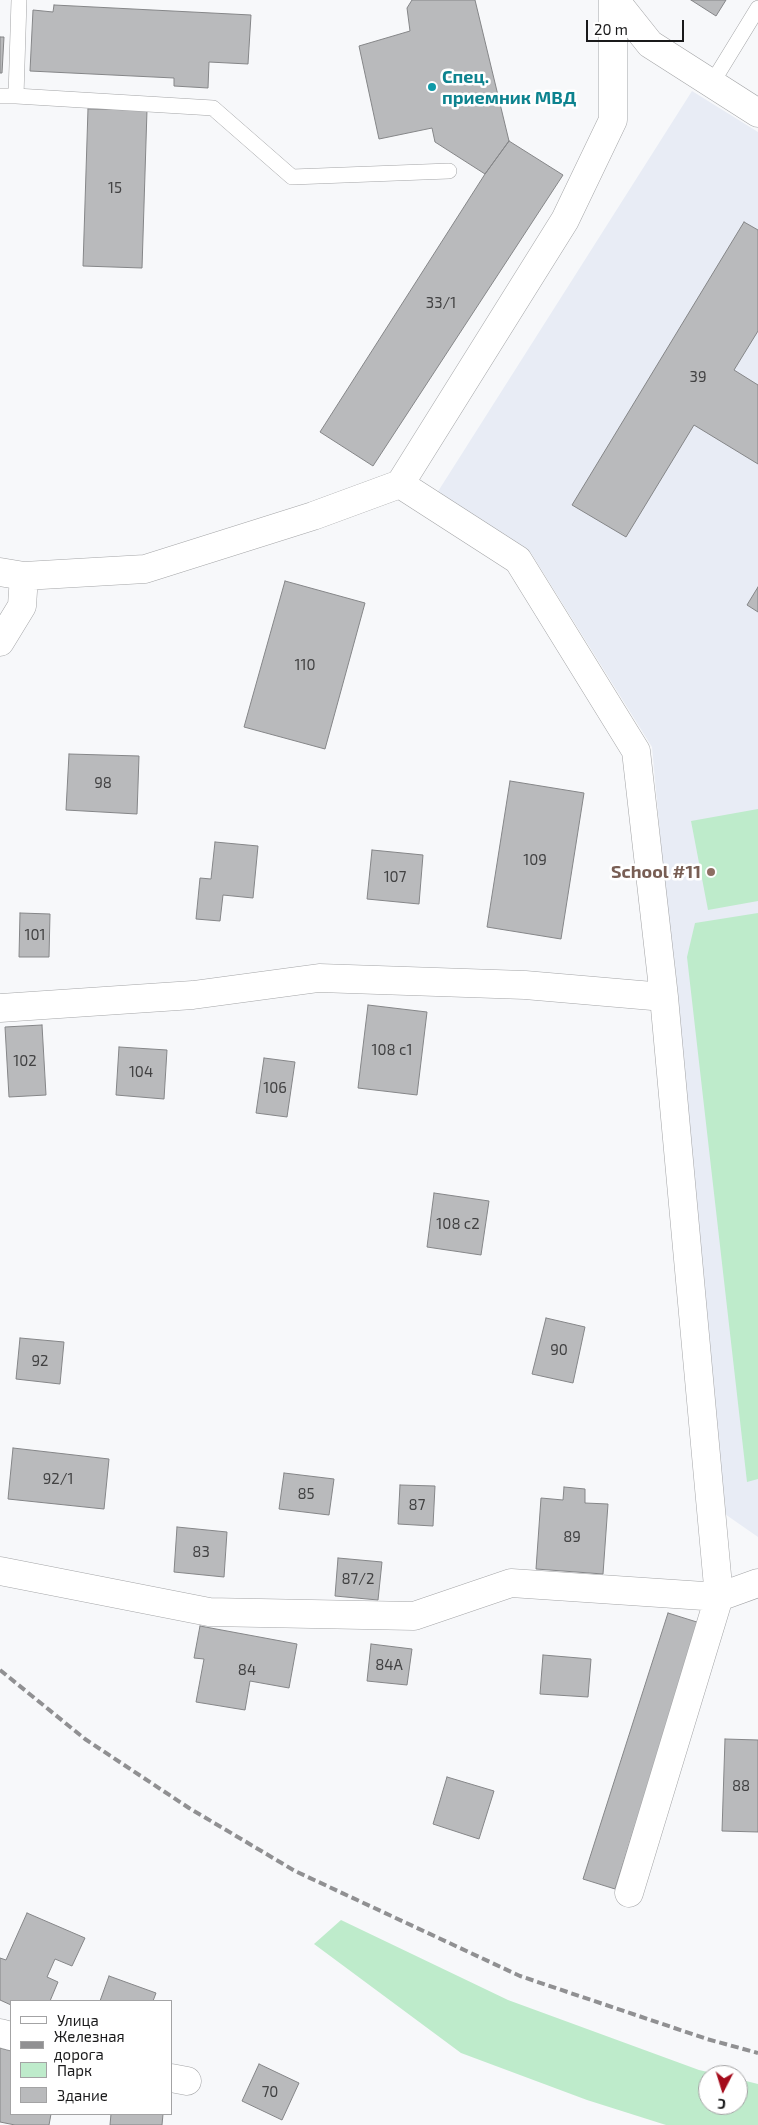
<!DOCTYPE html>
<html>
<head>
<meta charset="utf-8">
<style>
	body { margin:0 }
	#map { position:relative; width:758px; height:2125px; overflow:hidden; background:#f7f8fa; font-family:"Exo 2",sans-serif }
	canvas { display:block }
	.legend { position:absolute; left:10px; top:2000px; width:162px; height:115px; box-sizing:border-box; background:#fff; border:1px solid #a3a3a4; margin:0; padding:6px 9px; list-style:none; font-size:15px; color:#1a1a1b }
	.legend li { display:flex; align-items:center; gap:10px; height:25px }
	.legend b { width:25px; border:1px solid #a3a3a4 }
	.north { position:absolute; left:698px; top:2065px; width:50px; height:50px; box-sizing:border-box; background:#fff; border:1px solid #a3a3a4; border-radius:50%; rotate:185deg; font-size:14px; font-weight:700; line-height:20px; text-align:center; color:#1a1a1b }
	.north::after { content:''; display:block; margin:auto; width:18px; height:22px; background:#a40b1b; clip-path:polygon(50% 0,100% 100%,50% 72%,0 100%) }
	.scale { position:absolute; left:586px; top:20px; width:98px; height:22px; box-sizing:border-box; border:2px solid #1a1a1b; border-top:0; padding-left:6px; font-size:15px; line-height:18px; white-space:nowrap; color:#1a1a1b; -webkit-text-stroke:4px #fff; paint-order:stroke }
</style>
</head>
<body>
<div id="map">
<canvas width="758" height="2125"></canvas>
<ul class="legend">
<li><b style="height:6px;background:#fff"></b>Улица</li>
<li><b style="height:6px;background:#909092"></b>Железная дорога</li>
<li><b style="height:14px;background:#beebcb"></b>Парк</li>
<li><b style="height:14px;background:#b9babc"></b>Здание</li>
</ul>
<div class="north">С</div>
<div class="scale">20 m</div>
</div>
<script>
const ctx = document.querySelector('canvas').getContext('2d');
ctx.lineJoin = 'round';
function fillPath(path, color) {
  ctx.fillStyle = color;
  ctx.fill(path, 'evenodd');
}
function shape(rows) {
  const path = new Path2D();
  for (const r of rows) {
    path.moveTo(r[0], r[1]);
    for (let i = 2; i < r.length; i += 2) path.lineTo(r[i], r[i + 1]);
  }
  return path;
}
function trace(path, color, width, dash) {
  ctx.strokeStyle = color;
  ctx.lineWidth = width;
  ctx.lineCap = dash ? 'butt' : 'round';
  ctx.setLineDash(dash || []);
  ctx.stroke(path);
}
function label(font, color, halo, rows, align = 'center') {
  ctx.font = font + ' "Exo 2",sans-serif';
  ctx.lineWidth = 5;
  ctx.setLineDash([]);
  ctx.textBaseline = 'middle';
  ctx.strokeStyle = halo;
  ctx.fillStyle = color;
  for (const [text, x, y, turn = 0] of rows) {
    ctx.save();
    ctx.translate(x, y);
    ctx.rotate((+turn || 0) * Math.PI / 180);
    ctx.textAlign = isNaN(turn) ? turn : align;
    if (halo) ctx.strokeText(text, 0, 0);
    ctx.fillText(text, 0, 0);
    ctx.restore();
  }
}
fillPath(shape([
	[692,91,758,132,758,1537,722,1512,652,747,531,553,437,493]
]), '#e8ecf5');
fillPath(shape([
	[758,809,758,901,708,910,691,821],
	[758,913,758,1479,747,1482,687,957,695,923],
	[341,1920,508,2000,699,2070,721,2075,708,2075,708,2105,738,2105,738,2079,758,2084,758,2125,666,2125,587,2100,461,2053,314,1944]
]), '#beebcb');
const building = shape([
	[412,0,475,0,509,141,485,174,435,142,432,128,379,139,359,46,410,31,407,8,412,0],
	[691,0,726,0,716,16,691,0],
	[54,5,251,15,248,64,209,62,208,88,174,86,174,78,30,71,33,10,53,12,54,5],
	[0,37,4,37,2,73,0,73,0,37],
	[88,109,147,110,142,268,83,266,88,109],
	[509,141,563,175,373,466,320,432,485,174,509,141],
	[744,222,758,230,758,331,734,370,758,385,758,464,694,425,626,537,572,505,744,222],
	[285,581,365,603,325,749,244,727,285,581],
	[758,587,758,612,747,605,758,587],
	[69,754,139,756,137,814,66,810,69,754],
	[510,781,584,793,561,939,487,927,510,781],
	[215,842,258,846,253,898,223,895,220,921,196,919,200,878,211,879,215,842],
	[372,850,423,855,419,904,367,899,372,850],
	[20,913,50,914,49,957,19,957,20,913],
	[368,1005,427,1012,417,1095,358,1088,368,1005],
	[42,1025,46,1095,9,1097,5,1027,42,1025],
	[119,1047,167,1050,164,1099,116,1095,119,1047],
	[264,1058,295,1062,287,1117,256,1113,264,1058],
	[434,1193,489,1201,481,1255,427,1247,434,1193],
	[546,1318,585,1327,573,1383,532,1374,546,1318],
	[20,1338,64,1342,60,1384,16,1379,20,1338],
	[13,1448,109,1459,104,1509,8,1499,13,1448],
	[284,1473,334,1479,329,1515,279,1509,284,1473],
	[400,1485,435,1486,433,1526,398,1524,400,1485],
	[564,1487,585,1489,585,1503,608,1504,603,1574,536,1569,541,1498,563,1500,564,1487],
	[177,1527,227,1532,224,1577,174,1572,177,1527],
	[338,1558,382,1562,378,1600,335,1596,338,1558],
	[668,1613,700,1623,615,1889,583,1879,668,1613],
	[200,1626,297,1644,289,1688,250,1681,245,1710,196,1702,204,1659,194,1658,200,1626],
	[371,1644,412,1649,407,1685,367,1681,371,1644],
	[543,1655,591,1659,588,1697,540,1694,543,1655],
	[725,1739,758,1740,758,1832,722,1831,725,1739],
	[447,1777,494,1791,479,1839,433,1824,447,1777],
	[27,1913,85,1938,72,1966,55,1959,47,1977,58,1982,50,2001,11,2001,11,2005,0,2000,0,1958,6,1960,27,1913],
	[109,1976,156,1993,153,2001,100,2001,109,1976],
	[0,2048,11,2051,11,2114,51,2114,49,2125,15,2125,0,2122,0,2048],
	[259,2064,299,2083,282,2120,242,2101,259,2064],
	[111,2114,163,2114,162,2125,110,2125,111,2114]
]);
fillPath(building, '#b9babc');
trace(building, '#858688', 1);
const service = shape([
	[712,83,758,8],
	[0,96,16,96,19,0],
	[16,96,213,108,292,177,449,171]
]);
const minor = shape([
	[615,0,650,44,758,113],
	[400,484,518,560,636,751,664,997,719,1597,629,1893],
	[0,572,24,576,145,569,313,516,400,484,565,220,613,120,613,0],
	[0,642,22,606,24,576],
	[0,1008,193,995,319,978,525,985,664,997],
	[0,1571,209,1612,414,1616,511,1583,719,1597,758,1583],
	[0,2033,11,2036],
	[171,2078,187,2081]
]);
trace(service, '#a4a5a7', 16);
trace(minor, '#a4a5a7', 29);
trace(service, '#fff', 15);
trace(minor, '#fff', 28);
trace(shape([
	[0,1670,85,1739,189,1808,295,1871,520,1976,707,2039,758,2053]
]), '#909092', 4, [8, 4]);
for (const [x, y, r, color] of [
	[432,87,5,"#0f9aa8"],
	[711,872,5,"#8d6e63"]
]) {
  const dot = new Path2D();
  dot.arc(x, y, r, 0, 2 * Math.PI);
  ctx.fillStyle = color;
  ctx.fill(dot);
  trace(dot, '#fff', 2);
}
label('15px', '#424243', null, [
	["15",115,188],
	["33/1",441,303],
	["39",698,377],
	["110",305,665],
	["98",103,783],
	["109",535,860],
	["107",395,877],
	["101",35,935],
	["108 с1",392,1050],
	["102",25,1061],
	["104",141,1072],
	["106",275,1088],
	["108 с2",458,1224],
	["90",559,1350],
	["92",40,1361],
	["92/1",58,1479],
	["85",306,1494],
	["87",417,1505],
	["89",572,1537],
	["83",201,1552],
	["87/2",358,1579],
	["84А",389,1665],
	["84",247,1670],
	["88",741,1786],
	["70",270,2092]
]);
label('bold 18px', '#0d838f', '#fff', [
	["Спец.",442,77],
	["приемник МВД",442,98]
], 'left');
label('bold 18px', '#785e54', '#fff', [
	["School #11",701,872]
], 'right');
</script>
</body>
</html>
